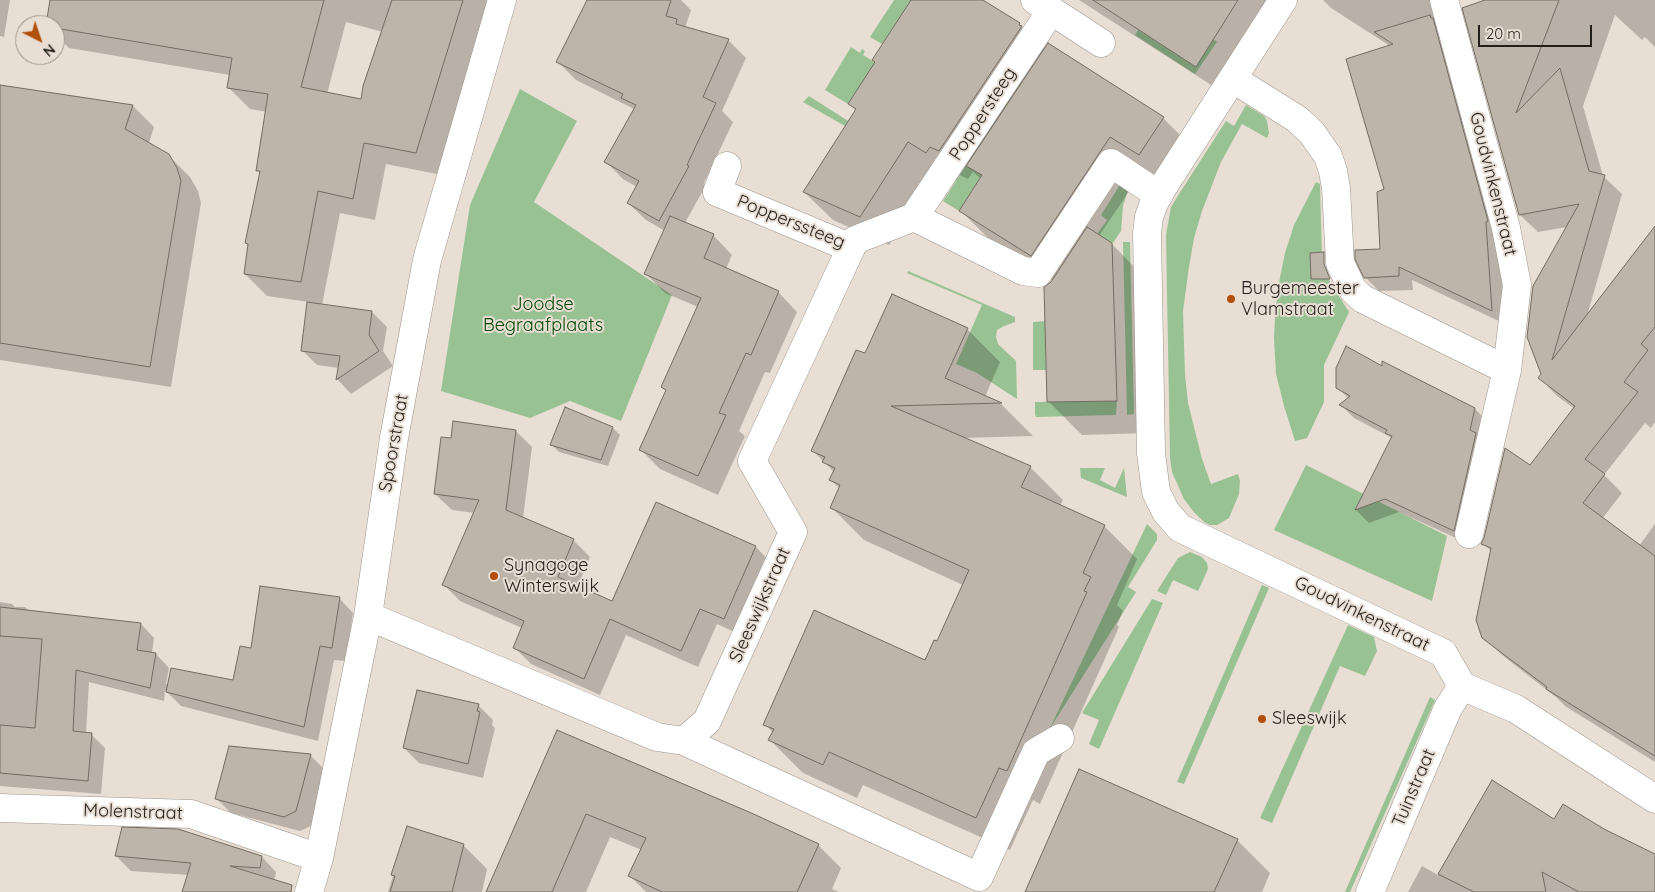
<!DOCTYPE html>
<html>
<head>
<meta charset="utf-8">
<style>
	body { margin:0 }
	#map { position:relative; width:1655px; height:892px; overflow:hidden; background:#e8ded3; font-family:Quicksand,sans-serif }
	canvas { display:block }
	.north { position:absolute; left:15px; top:15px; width:50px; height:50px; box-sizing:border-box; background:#e8ded3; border:1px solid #999289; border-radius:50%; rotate:139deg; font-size:14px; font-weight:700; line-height:20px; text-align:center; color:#221f1b }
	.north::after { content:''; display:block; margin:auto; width:18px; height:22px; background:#b1500b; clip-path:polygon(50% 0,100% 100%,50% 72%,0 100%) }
	.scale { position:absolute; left:1478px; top:25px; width:114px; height:22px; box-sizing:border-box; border:2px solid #221f1b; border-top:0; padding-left:6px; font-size:15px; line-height:18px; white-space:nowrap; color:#221f1b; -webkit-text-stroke:4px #e8ded3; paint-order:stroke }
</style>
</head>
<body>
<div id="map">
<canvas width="1655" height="892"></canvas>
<div class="north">N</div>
<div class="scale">20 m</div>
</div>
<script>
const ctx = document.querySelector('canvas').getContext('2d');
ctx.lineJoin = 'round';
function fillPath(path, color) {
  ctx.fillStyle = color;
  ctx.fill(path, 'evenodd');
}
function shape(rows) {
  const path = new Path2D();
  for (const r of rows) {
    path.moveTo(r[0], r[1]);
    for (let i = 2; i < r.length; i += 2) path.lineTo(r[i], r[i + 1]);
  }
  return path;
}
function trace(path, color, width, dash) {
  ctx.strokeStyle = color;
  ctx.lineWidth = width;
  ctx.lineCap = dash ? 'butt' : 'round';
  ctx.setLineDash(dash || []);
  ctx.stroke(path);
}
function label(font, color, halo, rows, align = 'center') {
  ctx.font = font + ' Quicksand,sans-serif';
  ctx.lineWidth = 4;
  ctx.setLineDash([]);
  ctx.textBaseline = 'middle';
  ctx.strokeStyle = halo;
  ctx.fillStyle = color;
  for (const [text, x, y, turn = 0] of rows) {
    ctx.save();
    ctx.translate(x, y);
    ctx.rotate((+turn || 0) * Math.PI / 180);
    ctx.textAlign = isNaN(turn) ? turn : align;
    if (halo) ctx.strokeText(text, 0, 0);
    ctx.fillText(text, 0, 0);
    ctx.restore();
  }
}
fillPath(shape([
	[894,0,911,0,882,44,870,37],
	[1138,30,1195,66,1213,39,1217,42,1195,74,1135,35],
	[851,47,860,53,862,49,865,51,863,55,886,69,867,99,856,92,848,104,825,90],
	[1021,80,1043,94,982,175,959,211,943,201],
	[520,89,577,121,534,202,672,295,621,421,570,401,530,418,441,391,470,205],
	[809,96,900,154,896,160,845,126,803,102],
	[1246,105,1264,116,1267,121,1269,133,1267,138,1242,124,1221,162,1202,211,1194,238,1189,267,1183,311,1185,375,1188,403,1202,459,1211,484,1238,474,1240,481,1239,494,1229,518,1217,525,1210,525,1204,522,1193,511,1184,499,1172,472,1170,458,1166,235,1171,207,1179,194,1226,121,1234,126],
	[1123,180,1130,184,1123,206,1121,231,1113,243,1097,234,1107,220,1101,215],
	[1316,182,1320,184,1322,260,1324,269,1331,284,1349,312,1324,365,1324,402,1307,438,1295,441,1284,406,1276,374,1274,338,1275,318,1278,287,1285,253,1294,225],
	[1123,242,1130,242,1134,414,1127,415],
	[908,271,1015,317,1015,322,1004,326,997,330,996,337,998,344,1016,361,1017,399,977,373,956,364,982,305,907,273],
	[1045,321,1046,370,1033,370,1033,322],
	[1117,401,1116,415,1036,417,1035,414,1035,402],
	[1306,465,1447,536,1432,601,1274,530],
	[1080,468,1105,468,1100,480,1115,488,1124,468,1127,497,1081,478],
	[1147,524,1157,534,1157,540,1128,587,1136,592,1049,730],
	[1190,552,1202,557,1207,563,1208,569,1198,591,1173,580,1166,595,1157,591,1178,558],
	[1262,585,1269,588,1184,784,1177,782],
	[1152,599,1163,603,1099,749,1089,744,1099,720,1082,713],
	[1348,625,1374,637,1377,651,1365,676,1340,666,1272,823,1260,818],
	[1430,697,1435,700,1350,892,1345,892]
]), '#99c294');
fillPath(shape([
	[0,0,10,0,4,37,0,36],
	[51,0,491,0,437,174,386,164,375,220,340,213,322,305,372,312,387,327,383,351,393,366,351,394,337,379,339,368,317,365,302,350,309,302,267,296,245,274,249,245,247,243,261,173,258,170,267,112,250,109,228,87,230,75,69,48,55,34,55,25,47,25],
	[346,22,383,32,362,101,327,94],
	[588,0,681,0,691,10,685,28,728,40,746,58,722,111,733,122,704,183,706,185,685,223,713,235,732,255,726,269,778,292,797,312,770,373,765,372,739,431,745,436,718,495,660,469,641,450,667,391,698,307,665,293,646,274,665,231,646,220,628,203,637,187,623,179,605,161,634,109,576,80,558,62],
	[913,0,981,0,1019,24,1045,50,1163,118,1196,151,1173,187,1144,169,1099,236,1112,244,1145,278,1149,433,1082,435,1049,402,1053,281,994,244,961,211,981,179,973,172,968,179,960,175,956,181,937,170,889,245,833,220,804,192,856,111,849,103,877,63],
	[1079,0,1281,0,1222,92],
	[1323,0,1435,0,1500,235,1505,324,1412,280,1413,290,1379,291,1365,277,1381,250,1386,190,1390,46,1331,8],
	[1485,0,1655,0,1655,47,1645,37,1642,40,1615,15,1583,106,1603,176,1622,194,1587,316,1655,229,1655,422,1651,428,1645,423,1604,475,1622,493,1602,519,1639,546,1655,524,1655,762,1565,706,1557,698,1502,655,1483,637,1492,552,1483,543,1530,467,1575,409,1557,396,1540,378,1543,374,1567,227,1538,232,1520,215],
	[0,86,133,106,154,127,149,143,168,155,190,177,198,191,201,203,171,387,0,360],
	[967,329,1000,362,985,397,1001,404,1033,436,961,438,1030,467,1063,500,1060,506,1104,526,1137,559,1117,605,1123,611,1117,625,1119,627,1040,804,1033,800,1010,850,863,785,857,798,803,773,770,740,773,733,765,724,926,661,938,643,963,585,864,540,831,507,840,489,831,480,834,472,812,450,865,355],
	[1383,368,1475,409,1488,422,1467,543,1399,512,1369,523,1356,510,1392,438,1354,418,1341,405,1349,399,1337,387],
	[613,428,620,435,608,466,559,452,551,444],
	[516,431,532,447,523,518,573,540,590,557,577,587,613,602,656,504,756,547,772,564,741,635,717,624,698,667,626,635,600,695,531,664,514,647,522,628,460,601,443,584,474,513,452,510,435,494,452,439],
	[339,598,353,613,346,661,334,660,318,741,181,706,165,690,164,701,89,682,86,734,91,734,105,748,101,794,0,786,0,602,12,604,15,607,25,607,29,611,141,624,154,638,152,653,156,654,169,668,166,684,169,684,234,682,252,649],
	[478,705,493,720,492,725,495,728,483,778,419,763,404,748],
	[557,732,818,845,841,868,832,889,839,892,646,892,630,876,642,850,610,837,586,892,488,892],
	[310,755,325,770,311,826,300,831,231,813,216,798],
	[1492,782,1554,821,1603,830,1655,855,1655,892,1408,892,1422,866,1438,875],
	[408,827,463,845,487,869,482,892,388,892],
	[1237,840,1270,873,1262,892,1026,892],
	[116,856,262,857,276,872,274,882,280,892,184,892,189,875,131,871]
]), '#0003');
const building = shape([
	[50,0,324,0,301,87,361,99,363,86,392,0,463,0,416,153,364,143,353,199,318,191,301,282,244,274,248,244,245,243,260,171,256,171,268,94,227,88,232,58,55,28,55,25,46,25,50,0],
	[587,0,671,0,666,16,677,19,676,24,729,39,703,97,716,103,687,165,689,166,659,221,627,203,639,181,604,162,636,105,621,98,623,94,556,62,587,0],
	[911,0,983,0,1020,23,1019,25,1022,26,939,151,930,147,926,153,908,142,860,217,803,192,856,109,848,104,875,62,872,60,911,0],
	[1093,0,1238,0,1196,67,1093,0],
	[1485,0,1559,0,1516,113,1560,68,1589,171,1605,175,1552,360,1655,226,1655,327,1641,344,1648,350,1624,382,1638,392,1585,459,1605,474,1583,503,1655,556,1655,756,1546,689,1547,687,1482,638,1476,620,1491,548,1481,544,1484,538,1505,448,1530,465,1575,406,1538,378,1541,374,1527,337,1533,286,1579,204,1519,215,1462,8,1485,0],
	[1430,15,1431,18,1433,18,1488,221,1486,222,1492,311,1399,267,1399,276,1364,278,1355,259,1355,250,1380,249,1377,192,1384,189,1346,59,1393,44,1374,32,1430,15],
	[1048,43,1164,117,1139,155,1110,137,1031,256,959,211,982,175,966,166,1048,43],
	[0,85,133,105,125,129,169,154,177,168,181,181,150,367,0,343,0,85],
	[670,216,714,234,704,258,779,291,751,355,746,353,719,413,726,415,698,476,639,450,666,390,661,387,701,298,644,274,670,216],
	[1087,227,1112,243,1117,401,1047,402,1044,287,1051,282,1087,227],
	[1324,252,1324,264,1330,279,1311,279,1310,253,1324,252],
	[892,294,968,328,945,378,1002,403,891,406,1031,466,1021,487,1105,525,1083,573,1091,577,1084,591,1087,592,1007,771,999,768,976,818,829,752,823,765,768,740,774,729,763,725,814,610,925,660,934,640,937,641,969,570,830,508,840,485,829,480,835,468,822,462,825,457,811,451,856,350,865,353,892,294],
	[307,302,372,311,369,335,379,351,336,380,340,356,301,351,307,302],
	[1346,346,1382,366,1382,361,1475,408,1470,430,1476,433,1454,531,1385,499,1355,510,1392,436,1385,433,1387,430,1339,405,1350,396,1336,388,1336,368,1346,346],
	[565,407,613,427,601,460,550,445,565,407],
	[453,421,516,430,506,510,574,539,558,577,612,601,656,502,756,546,724,619,700,609,681,651,610,619,584,679,513,648,524,621,442,585,479,500,434,494,441,437,451,438,453,421],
	[260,586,340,597,332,648,320,646,304,727,166,692,171,668,233,680,240,646,251,648,260,586],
	[0,607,141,623,137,650,156,653,150,688,76,670,73,731,92,733,88,781,0,773,0,725,35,728,42,639,0,636,0,607],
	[417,690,479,704,477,711,480,712,468,764,403,748,417,690],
	[557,730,749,812,819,844,797,892,662,892,628,876,646,838,586,814,552,892,486,892,557,730],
	[229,746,311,754,296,811,284,817,215,799,229,746],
	[1079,769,1238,839,1214,892,1025,892,1079,769],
	[1492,780,1554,819,1563,804,1604,829,1655,854,1655,892,1579,892,1542,872,1546,892,1474,892,1438,874,1492,780],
	[407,826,464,844,452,892,390,892,395,876,391,875,407,826],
	[122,827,178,829,262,856,260,868,230,866,292,885,291,892,182,892,191,863,115,856,122,827]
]);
fillPath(building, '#beb5aa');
trace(building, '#736b61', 1);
const minor = shape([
	[1035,0,1101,43],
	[1283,0,1163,187,1154,203,1149,217,1147,233,1151,453,1156,492,1166,512,1180,528,1443,653,1462,686,1516,709,1655,799],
	[1444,0,1506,228,1517,285,1507,370,1469,534],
	[1233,79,1297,119,1312,133,1328,156,1333,171,1336,188,1340,263,1353,290,1363,299,1507,370],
	[727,166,717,192,851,248,855,240,914,217,1023,271,1038,273,1111,163,1159,195],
	[914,217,1051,11],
	[368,616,657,737,684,741,707,721,793,532,752,461,851,248],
	[684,741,979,877,1036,752,1060,738],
	[0,808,191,814,319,858],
	[309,892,319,858,368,616,394,438,427,260,502,0],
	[1370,892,1448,708,1462,686]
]);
trace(minor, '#9d958a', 29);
trace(minor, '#fff', 28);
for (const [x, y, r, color] of [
	[1231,299,5,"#b1500b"],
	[494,576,5,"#b1500b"],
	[1262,719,5,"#b1500b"]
]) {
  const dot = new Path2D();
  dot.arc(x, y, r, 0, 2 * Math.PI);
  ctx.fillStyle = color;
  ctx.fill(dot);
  trace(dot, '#e8ded3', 2);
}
label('18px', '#221f1b', '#e8ded3', [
	["Poppersteeg",983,114,-57],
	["Goudvinkenstraat",1493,184,76],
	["Popperssteeg",791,222,22],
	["Spoorstraat",394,443,-80],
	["Sleeswijkstraat",760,605,-66],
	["Goudvinkenstraat",1362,614,26],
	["Tuinstraat",1414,788,-67],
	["Molenstraat",133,812,2]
]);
label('18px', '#221f1b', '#e8ded3', [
	["Burgemeester",1241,289],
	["Vlamstraat",1241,310],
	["Synagoge",504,566],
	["Winterswijk",504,587],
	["Sleeswijk",1272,719]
], 'left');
label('18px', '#014a00', '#e8ded3', [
	["Joodse",543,305],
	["Begraafplaats",543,326]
]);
</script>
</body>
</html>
